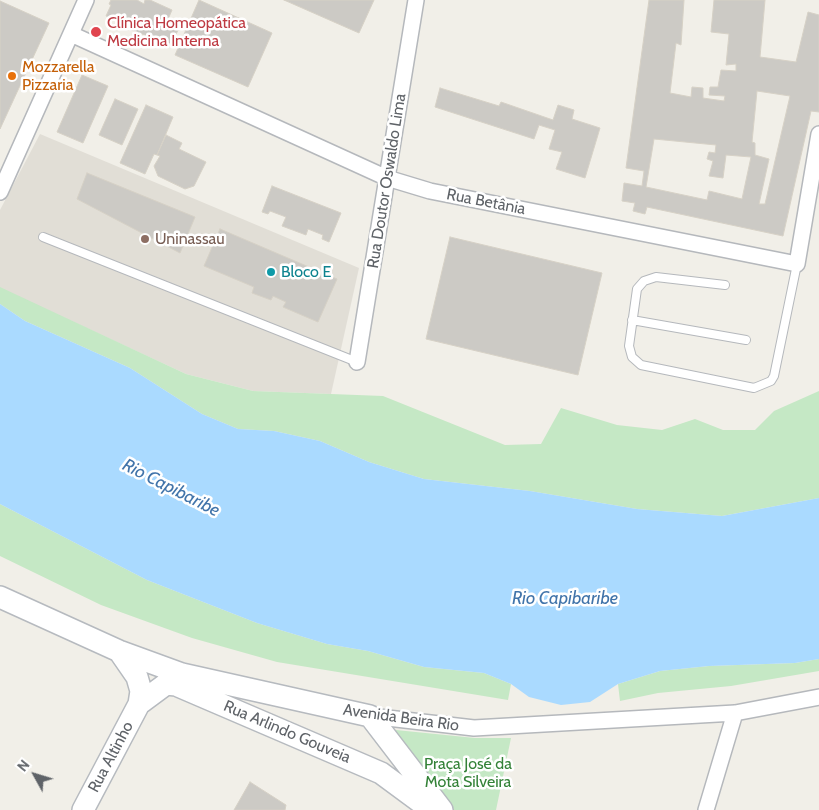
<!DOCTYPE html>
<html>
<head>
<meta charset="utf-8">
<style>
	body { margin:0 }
	#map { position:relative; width:819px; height:810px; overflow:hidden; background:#f1efe8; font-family:Cabin,sans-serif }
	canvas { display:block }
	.north { position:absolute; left:10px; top:750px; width:50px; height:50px; -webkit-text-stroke:4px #fff; paint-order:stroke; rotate:309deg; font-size:14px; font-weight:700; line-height:20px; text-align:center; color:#5f6368 }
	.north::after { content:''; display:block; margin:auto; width:18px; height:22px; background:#5f6368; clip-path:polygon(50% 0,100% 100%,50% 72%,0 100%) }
</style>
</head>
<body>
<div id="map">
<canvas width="819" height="810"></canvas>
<div class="north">N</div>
</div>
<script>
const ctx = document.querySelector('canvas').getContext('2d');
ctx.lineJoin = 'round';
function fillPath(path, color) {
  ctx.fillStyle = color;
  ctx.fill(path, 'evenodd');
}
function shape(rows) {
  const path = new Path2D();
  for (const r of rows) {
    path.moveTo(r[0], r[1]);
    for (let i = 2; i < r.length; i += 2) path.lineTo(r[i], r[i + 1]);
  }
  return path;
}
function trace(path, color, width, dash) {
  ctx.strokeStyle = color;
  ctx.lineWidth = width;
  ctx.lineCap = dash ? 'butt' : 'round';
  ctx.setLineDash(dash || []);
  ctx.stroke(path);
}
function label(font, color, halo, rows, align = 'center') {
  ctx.font = font + ' Cabin,sans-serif';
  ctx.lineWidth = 5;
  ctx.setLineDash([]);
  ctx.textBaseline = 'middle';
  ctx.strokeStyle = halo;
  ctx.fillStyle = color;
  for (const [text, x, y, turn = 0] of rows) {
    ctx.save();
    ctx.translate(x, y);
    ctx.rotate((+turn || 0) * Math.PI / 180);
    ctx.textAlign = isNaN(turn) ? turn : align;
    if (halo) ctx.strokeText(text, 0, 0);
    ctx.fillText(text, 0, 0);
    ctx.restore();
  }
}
fillPath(shape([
	[40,134,359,268,331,394,253,391,186,374,0,288,0,210]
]), '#e1ded6');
fillPath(shape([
	[0,287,186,374,253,391,383,396,505,445,541,444,561,408,617,425,662,430,695,419,723,430,755,430,774,411,819,391,819,498,722,516,637,509,530,491,424,479,369,462,320,441,274,431,238,429,202,414,130,368,25,321,0,304],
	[0,504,147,580,257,623,327,644,368,651,424,667,484,673,511,684,508,700,277,662,192,638,101,605,0,556],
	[819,659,819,671,731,686,658,693,620,701,618,684,660,671,709,666,795,663],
	[396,730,475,738,511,738,496,810,454,810,394,731]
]), '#c5e8c5');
fillPath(shape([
	[0,304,25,321,130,368,202,414,238,429,274,431,320,441,369,462,424,479,530,491,637,509,722,516,819,498,819,659,795,663,709,666,660,671,618,684,590,702,561,705,529,697,511,684,484,673,424,667,368,651,327,644,257,623,147,580,0,504]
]), '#aadaff');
const building = shape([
	[111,0,137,0,144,4,145,0,150,0,172,10,166,24,168,26,169,23,179,28,171,45,118,25,121,19,117,17,115,20,106,16,111,5,109,4,111,0],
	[199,0,272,33,248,87,175,55,199,0],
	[284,0,374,0,359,33,284,0],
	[649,0,684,0,681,45,676,43,670,93,691,97,692,87,703,88,703,98,724,101,725,96,709,95,710,87,718,87,721,70,736,71,736,64,726,65,729,34,711,32,714,0,765,0,760,57,796,62,808,12,819,15,819,112,811,111,783,236,647,207,645,214,633,211,635,203,622,201,624,183,642,186,644,171,626,168,649,0],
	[757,91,790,96,765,204,759,204,769,159,755,155,755,143,752,142,757,91],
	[654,139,716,145,715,153,709,152,707,159,713,161,709,176,723,178,726,155,751,157,742,199,709,191,707,200,646,187,654,139],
	[0,1,49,23,0,129,0,1],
	[82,75,108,86,83,143,57,132,82,75],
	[440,88,499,106,501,102,553,120,558,105,574,110,572,119,600,128,585,178,556,169,562,152,549,149,555,130,539,125,534,139,435,107,440,88],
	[115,99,138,109,122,145,99,135,115,99],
	[146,105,173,117,157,155,154,154,145,174,120,163,146,105],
	[166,135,182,143,179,149,206,162,194,186,185,189,158,176,154,166,160,156,157,155,166,135],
	[87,173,195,217,180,253,77,199,87,173],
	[272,186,341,213,329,242,322,239,323,235,308,229,306,235,282,226,286,217,270,211,268,214,262,212,272,186],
	[220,229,337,279,318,322,283,307,286,302,273,296,271,300,252,293,254,287,204,266,220,229],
	[450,237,602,273,578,375,426,339,450,237],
	[250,782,286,805,285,810,234,810,250,782]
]);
fillPath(building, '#cccac5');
trace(building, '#d6d1c6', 1);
const service = shape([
	[43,237,357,362],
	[725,285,656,277,644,281,637,289,629,346,632,357,641,365,754,388,771,381,774,376,797,264],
	[632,320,746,340]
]);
const minor = shape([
	[71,34,387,178,430,191,797,264,819,134],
	[0,192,86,0],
	[357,362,416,0],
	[370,716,474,728,735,713,819,697],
	[706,810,735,713]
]);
const secondary = shape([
	[0,597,119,651,182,674,370,716,442,810],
	[139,704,166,684,176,685,381,773,431,810],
	[83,810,139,704,141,691,137,677,119,651]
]);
trace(service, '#b5b8bc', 10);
trace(minor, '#b5b8bc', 18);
trace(secondary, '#b6babf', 24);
trace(service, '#fff', 8);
trace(minor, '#fff', 15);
trace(secondary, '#fff', 21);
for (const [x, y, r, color] of [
	[96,32,6,"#e0444e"],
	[12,76,5,"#e8710a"],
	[145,239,5,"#8d6e63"],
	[271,272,5,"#0f9aa8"]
]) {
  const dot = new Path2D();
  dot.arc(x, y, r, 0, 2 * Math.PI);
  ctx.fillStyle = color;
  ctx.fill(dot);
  trace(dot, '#fff', 2);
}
label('16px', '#be3a42', '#fff', [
	["Clínica Homeopática",107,23],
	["Medicina Interna",107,41]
], 'left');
label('16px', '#c56008', '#fff', [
	["Mozzarella",22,67],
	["Pizzaria",22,85]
], 'left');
label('16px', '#5f6368', '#fff', [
	["Rua Doutor Oswaldo Lima",387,181,-81],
	["Rua Betânia",486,202,11],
	["Avenida Beira Rio",401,718,8],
	["Rua Arlindo Gouveia",287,732,23],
	["Rua Altinho",111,757,-62]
]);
label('16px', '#785e54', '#fff', [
	["Uninassau",155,239]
], 'left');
label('16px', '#0d838f', '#fff', [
	["Bloco E",281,272]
], 'left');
label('16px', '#348238', '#fff', [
	["Praça José da",468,764],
	["Mota Silveira",468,782]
]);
label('italic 18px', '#4174aa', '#fff', [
	["Rio Capibaribe",171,488,27],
	["Rio Capibaribe",565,599]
]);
</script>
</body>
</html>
